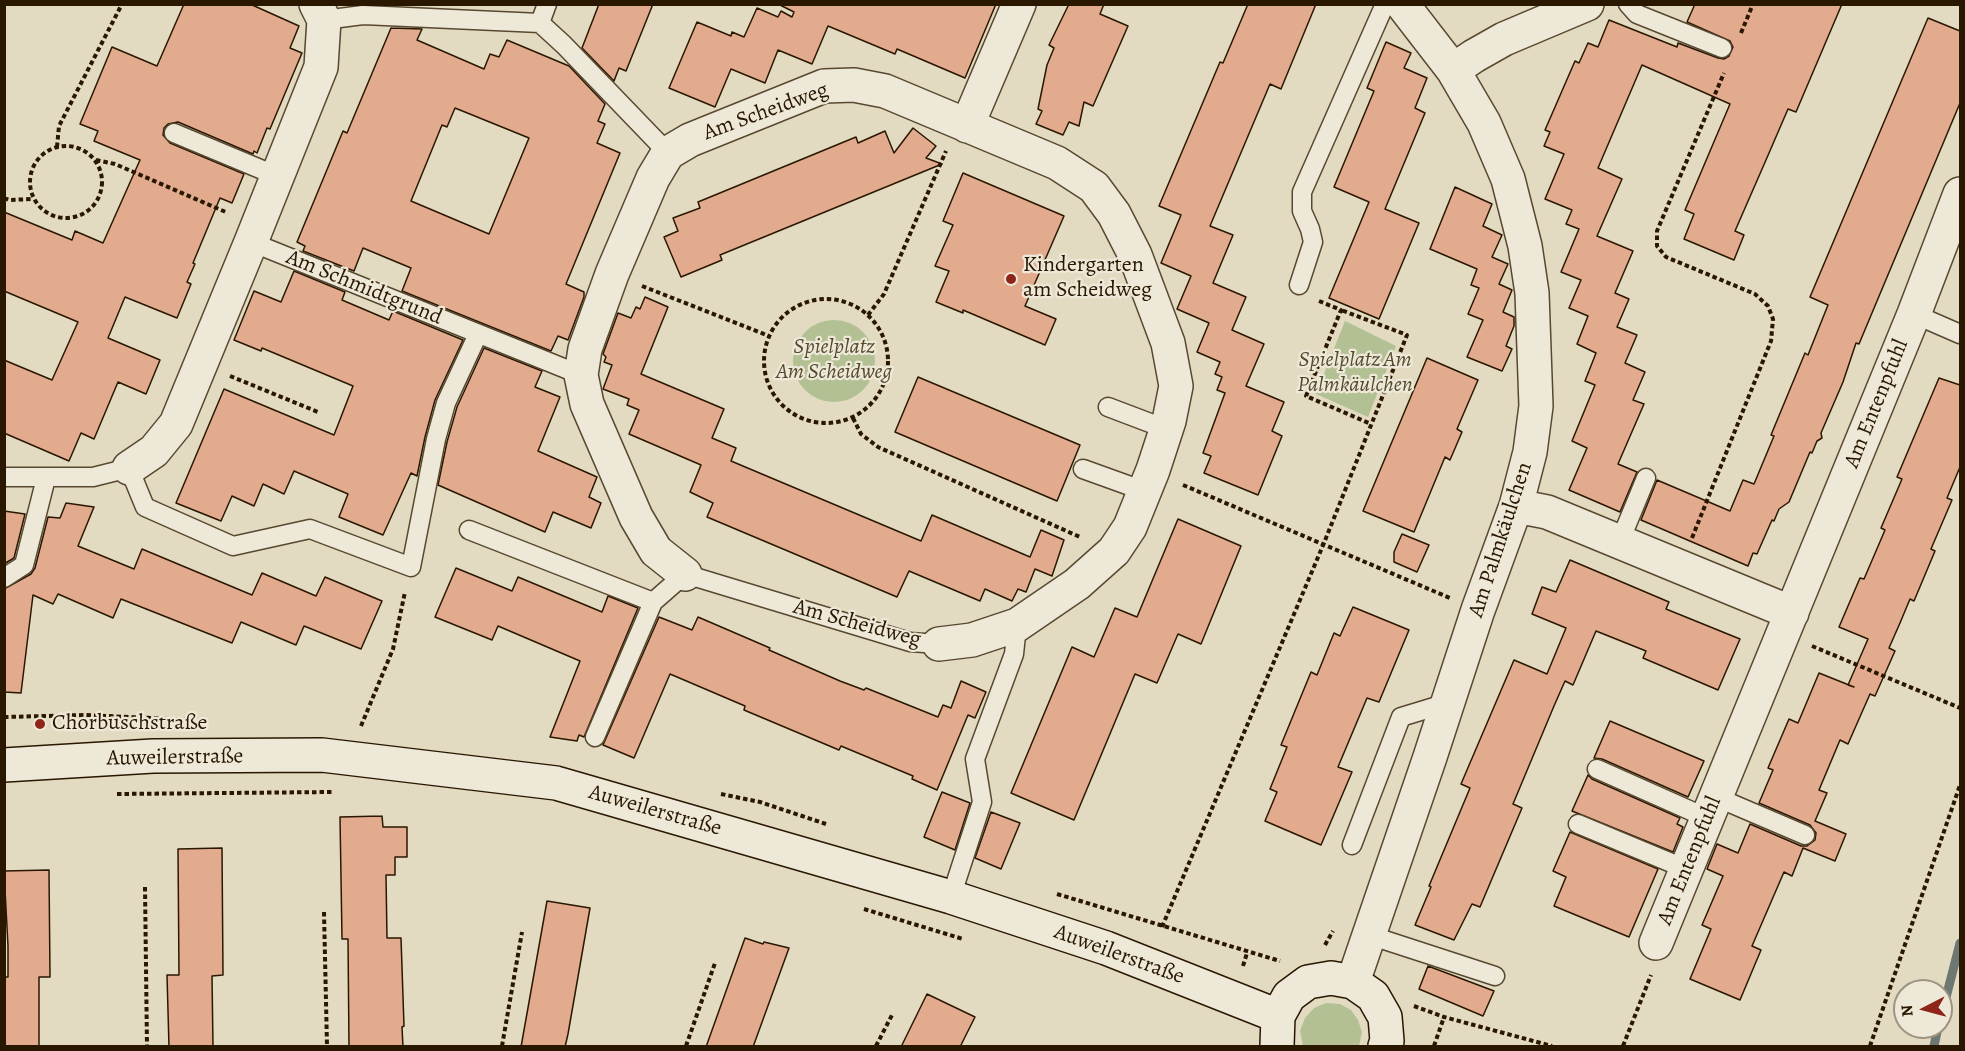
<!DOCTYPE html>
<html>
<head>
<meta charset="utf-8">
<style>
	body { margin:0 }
	#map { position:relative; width:1965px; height:1051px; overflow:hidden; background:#e3dbc1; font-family:Alegreya,serif }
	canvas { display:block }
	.frame { position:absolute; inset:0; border:6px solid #2a1700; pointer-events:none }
	.north { position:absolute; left:1893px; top:979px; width:60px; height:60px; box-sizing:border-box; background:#ede8d7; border:2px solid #9f9481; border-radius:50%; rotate:264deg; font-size:16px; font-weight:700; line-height:24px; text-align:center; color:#2a1700 }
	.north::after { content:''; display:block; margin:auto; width:21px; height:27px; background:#8f2418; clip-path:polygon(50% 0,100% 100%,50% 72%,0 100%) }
</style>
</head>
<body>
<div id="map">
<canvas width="1965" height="1051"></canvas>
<div class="frame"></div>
<div class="north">N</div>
</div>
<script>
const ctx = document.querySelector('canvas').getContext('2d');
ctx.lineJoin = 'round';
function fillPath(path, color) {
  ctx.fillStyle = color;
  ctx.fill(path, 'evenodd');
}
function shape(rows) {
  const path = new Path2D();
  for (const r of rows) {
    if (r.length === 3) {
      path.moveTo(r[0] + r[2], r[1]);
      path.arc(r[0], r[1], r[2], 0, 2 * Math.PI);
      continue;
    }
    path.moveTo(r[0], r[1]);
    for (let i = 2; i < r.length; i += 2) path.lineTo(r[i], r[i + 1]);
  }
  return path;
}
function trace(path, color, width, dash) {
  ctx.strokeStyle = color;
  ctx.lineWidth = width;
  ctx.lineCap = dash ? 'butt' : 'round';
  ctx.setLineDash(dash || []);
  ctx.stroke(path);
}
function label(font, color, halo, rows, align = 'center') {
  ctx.font = font + ' Alegreya,serif';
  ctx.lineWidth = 4.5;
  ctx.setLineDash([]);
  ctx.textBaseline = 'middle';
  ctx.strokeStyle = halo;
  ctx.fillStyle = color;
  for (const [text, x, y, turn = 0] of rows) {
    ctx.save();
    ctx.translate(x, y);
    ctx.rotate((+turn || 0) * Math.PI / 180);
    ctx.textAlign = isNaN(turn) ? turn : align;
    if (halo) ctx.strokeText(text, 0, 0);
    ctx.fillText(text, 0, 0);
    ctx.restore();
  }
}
fillPath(shape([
	[834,361,41],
	[1345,321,1396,346,1368,417,1316,394],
	[1326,1003,1340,1004,1351,1010,1358,1020,1362,1032,1359,1046,1303,1046,1300,1031,1305,1018,1314,1008]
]), '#b2c094');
trace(shape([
	[1941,1017,1960,943],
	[1934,1046,1938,1027]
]), '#6e7872', 9);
const building = shape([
	[184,4,250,4,299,26,290,48,302,53,270,129,267,128,257,153,254,151,253,154,178,122,168,124,164,128,163,135,170,143,244,174,232,203,220,198,193,263,195,264,187,282,191,284,177,318,125,297,108,338,160,360,146,394,118,382,94,439,81,433,69,461,4,433,4,360,52,380,78,322,4,291,4,212,72,240,75,231,103,243,140,160,94,141,98,131,80,124,112,47,157,66,184,4],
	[599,4,653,4,626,71,619,68,614,81,582,48,599,4],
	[778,4,996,4,965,78,897,49,895,54,828,26,812,64,778,50,765,83,731,69,715,107,669,88,697,22,731,36,732,32,744,37,757,8,778,17,781,11,792,17,794,12,778,4],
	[1069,4,1104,4,1100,14,1128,26,1093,106,1084,102,1079,126,1069,122,1063,135,1036,124,1042,111,1038,109,1047,65,1054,48,1049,45,1069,4],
	[1248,4,1316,4,1281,89,1270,84,1210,226,1233,235,1213,283,1246,297,1232,330,1264,344,1246,386,1284,402,1272,431,1282,436,1258,495,1204,473,1211,456,1203,453,1225,393,1217,390,1222,377,1215,374,1220,362,1197,352,1209,323,1177,309,1191,276,1161,263,1181,215,1159,206,1220,62,1223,63,1248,4],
	[1695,4,1842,4,1796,112,1788,109,1766,160,1735,231,1744,235,1734,260,1684,239,1694,214,1685,210,1730,104,1642,65,1598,168,1622,179,1597,236,1633,251,1615,293,1629,299,1617,327,1637,335,1625,363,1645,372,1633,400,1644,404,1618,464,1637,472,1620,512,1569,490,1587,448,1572,441,1595,385,1585,381,1596,353,1577,344,1588,316,1569,308,1581,280,1561,272,1579,229,1566,224,1572,210,1545,199,1564,154,1544,146,1550,132,1545,130,1575,61,1579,63,1588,43,1598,47,1609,20,1677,47,1678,43,1718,58,1724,59,1729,56,1733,47,1730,41,1687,22,1695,4],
	[1928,18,1960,31,1960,103,1859,344,1856,343,1843,382,1821,433,1822,438,1817,441,1812,453,1810,452,1789,502,1779,509,1774,521,1772,520,1757,554,1753,553,1748,566,1641,520,1657,480,1730,511,1743,480,1754,484,1774,436,1771,435,1805,353,1808,355,1828,305,1810,297,1928,18],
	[391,28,422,29,417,40,484,69,490,54,499,57,507,40,569,66,605,104,598,121,605,124,597,143,620,153,566,284,584,292,584,297,568,340,558,336,551,351,402,291,411,268,363,248,354,271,303,251,305,246,297,242,343,131,347,133,391,28],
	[455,108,529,138,489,234,411,201,442,125,447,127,455,108],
	[1386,42,1411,53,1404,68,1427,78,1415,108,1425,113,1385,209,1419,223,1379,319,1329,298,1369,202,1334,187,1374,91,1367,88,1386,42],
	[913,128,936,146,926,158,942,164,720,255,722,260,681,277,664,237,678,231,673,218,700,208,698,202,856,137,858,143,885,131,894,153,913,128],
	[963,173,1064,216,1025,306,1056,319,1045,345,963,310,963,313,936,302,949,271,935,266,953,225,943,221,963,173],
	[1455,187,1492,204,1483,226,1502,235,1492,257,1508,264,1499,284,1512,290,1503,312,1514,317,1514,326,1506,346,1512,349,1502,371,1467,357,1483,320,1468,314,1479,288,1471,285,1477,269,1430,249,1455,187],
	[294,271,345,292,342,300,389,320,393,311,463,340,435,400,425,437,417,476,411,473,383,535,339,517,348,494,294,471,284,494,263,484,254,506,232,496,221,521,176,503,224,389,334,435,353,386,262,348,261,351,234,340,254,291,281,302,294,271],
	[645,297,668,307,641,374,724,409,712,438,736,448,731,461,921,541,932,515,1030,557,1041,530,1064,540,1052,576,1035,569,1026,592,1018,589,1012,601,985,589,980,601,909,571,897,597,707,517,713,503,690,492,701,465,629,434,639,410,627,405,629,399,603,389,612,365,604,362,606,357,603,354,618,313,631,318,636,307,640,309,645,297],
	[484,348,542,371,535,387,560,397,538,451,597,477,589,497,601,503,591,528,553,512,545,532,438,485,447,442,457,407,484,348],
	[1427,358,1478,380,1457,429,1462,432,1450,460,1445,457,1414,532,1363,511,1427,358],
	[918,377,1080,445,1057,501,895,432,918,377],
	[1939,378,1960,385,1960,467,1947,498,1952,500,1931,549,1935,551,1914,601,1910,599,1900,623,1889,648,1895,651,1875,696,1870,694,1848,744,1840,740,1819,790,1827,793,1815,821,1846,834,1835,861,1803,848,1792,876,1784,872,1752,946,1761,950,1740,1000,1690,979,1711,929,1702,925,1723,876,1707,869,1717,844,1738,853,1750,824,1801,846,1807,846,1815,840,1816,833,1810,825,1759,803,1773,770,1768,768,1789,719,1798,723,1819,673,1854,687,1848,685,1868,639,1839,627,1860,578,1864,579,1885,530,1881,528,1902,479,1897,477,1939,378],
	[66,503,94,507,78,546,134,569,142,549,252,595,262,573,316,596,325,577,382,601,361,649,304,626,296,645,241,622,232,643,121,599,113,618,58,594,53,604,33,595,21,693,4,692,4,589,31,574,35,568,48,517,60,518,66,503],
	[4,511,25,514,14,558,4,564,4,511],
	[1178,519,1241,546,1201,644,1178,634,1157,683,1135,674,1074,820,1011,793,1072,647,1094,657,1115,608,1137,617,1178,519],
	[1402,534,1429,545,1417,572,1394,562,1394,552,1402,534],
	[1570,560,1669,602,1666,609,1740,639,1718,690,1643,658,1646,651,1596,631,1573,685,1565,681,1554,706,1513,804,1522,808,1480,907,1472,904,1454,940,1415,925,1431,887,1429,886,1470,788,1461,784,1514,660,1547,674,1566,628,1532,614,1542,587,1556,592,1570,560],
	[456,568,512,591,518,577,602,612,608,596,638,608,584,737,579,735,577,741,550,737,580,661,498,626,492,640,435,617,456,568],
	[1353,607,1409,630,1379,702,1367,698,1338,767,1352,772,1321,845,1265,821,1277,792,1270,789,1287,747,1281,745,1311,672,1317,675,1334,633,1340,636,1353,607],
	[659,617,692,630,698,617,770,648,769,650,840,681,864,690,866,688,938,717,943,705,951,708,961,681,986,692,975,718,968,715,937,790,912,779,913,776,841,746,839,750,744,710,745,706,670,674,634,758,603,745,659,617],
	[1610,721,1704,761,1688,797,1602,759,1594,758,1610,721],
	[1588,775,1592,779,1680,818,1677,824,1683,827,1673,852,1572,811,1588,775],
	[942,792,970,803,955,850,924,837,942,792],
	[991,812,1020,823,1001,869,975,858,991,812],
	[382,816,383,827,407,827,407,857,395,857,395,875,386,875,387,938,401,938,404,1026,402,1027,403,1047,349,1047,348,939,342,939,340,817,382,816],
	[1570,832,1658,869,1629,937,1554,906,1566,877,1553,871,1570,832],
	[222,848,223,975,212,976,213,1047,169,1047,167,975,179,975,178,849,222,848],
	[49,870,50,977,39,977,39,1047,4,1047,4,977,8,977,8,946,4,871,49,870],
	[547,901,590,908,568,1034,565,1047,521,1047,547,901],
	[745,938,763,944,764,942,789,948,753,1047,706,1047,745,938],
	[1428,966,1494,991,1483,1016,1419,989,1428,966],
	[927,994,975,1017,960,1047,901,1047,927,994]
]);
fillPath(building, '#e2ab8e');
trace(building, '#2a1700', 1.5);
const lane = shape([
	[1628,4,1637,14,1722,48],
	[324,20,363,15,540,23],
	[540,23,564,45,668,153],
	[540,23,547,4],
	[174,133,277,176],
	[251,242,581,375],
	[1299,285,1313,242,1310,229,1302,211,1302,192,1385,4],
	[1914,314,1960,334],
	[1108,407,1166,429],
	[1083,469,1144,491],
	[4,477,93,477,129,468,145,507,233,546,310,529,411,567,436,439,446,403,478,334],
	[469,530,653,602,685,574,910,642,939,644],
	[1620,541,1646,478],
	[4,578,24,565,46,478],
	[595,737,653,602],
	[1597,769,1707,818],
	[1716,797,1805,835],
	[1578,824,1686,869],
	[1352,845,1401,717,1447,703],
	[951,897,982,802,975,759,1014,654,1017,625],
	[1369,935,1495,976]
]);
const street = shape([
	[1453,70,1474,56,1504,39,1587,4],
	[967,126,1019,4],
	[129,468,154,451,176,424,251,242,321,67,324,20,316,4],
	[1516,506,1547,512,1792,613],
	[685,574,656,551,636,517,587,404,581,375,585,349,612,274,653,178,668,153,690,140,824,86,854,85,885,91,1057,163,1094,187,1114,214,1135,255,1168,343,1176,386,1169,421,1153,470,1130,527,1114,551,1077,584,1017,625,972,640,939,644],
	[1656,943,1914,314,1960,194],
	[1353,982,1430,757,1478,610,1516,506,1530,452,1536,406,1532,293,1525,246,1508,179,1484,123,1453,70,1402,4]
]);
const secondary = shape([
	[4,765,153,756,322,755,556,783,951,897,1106,948,1278,1016],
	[1277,1046,1278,1016,1289,996,1308,982,1331,978,1353,982,1373,996,1385,1017,1387,1041,1385,1046]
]);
trace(lane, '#584830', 21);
trace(street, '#584830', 36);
trace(secondary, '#2a1700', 36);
trace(shape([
	[1741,33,1753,4],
	[66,182,36],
	[57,147,59,126,122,4],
	[96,160,115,164,228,213],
	[4,198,9,200,33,199],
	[642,286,769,336],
	[826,361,62],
	[1319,301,1341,310,1306,396,1371,424],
	[868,315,884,294,946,151],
	[230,376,318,412],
	[853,418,861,434,878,447,1080,537],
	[1183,485,1450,598],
	[1692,538,1771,341,1773,319,1768,306,1755,294,1666,257,1657,246,1657,231,1724,73],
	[1812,646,1960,708],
	[4,717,85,715,193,720],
	[361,726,393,649,405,592],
	[117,794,332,792],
	[721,794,760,802,826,824],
	[145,887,147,1046],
	[1057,894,1280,961],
	[864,909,963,939],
	[324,912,327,1046],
	[1162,927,1324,543,1407,335,1341,310],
	[1325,945,1333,931],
	[1243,966,1247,953],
	[1414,1006,1444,1017,1552,1046],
	[502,1046,522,932],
	[686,1046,715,963],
	[876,1046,893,1013],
	[1434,1046,1444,1017],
	[1623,1046,1651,975],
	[1870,1046,1960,785]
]), '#2a1700', 4, [4.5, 3]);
trace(lane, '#ede8d7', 18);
trace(street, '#ede8d7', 33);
trace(secondary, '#ede8d7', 33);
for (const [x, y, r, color] of [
	[1011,279,6,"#8f2418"],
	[40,724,6,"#8f2418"]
]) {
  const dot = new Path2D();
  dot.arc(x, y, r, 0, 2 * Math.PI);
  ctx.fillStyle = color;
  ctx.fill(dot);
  trace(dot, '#ede8d7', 2);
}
label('22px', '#2a1700', '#ede8d7', [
	["Am Scheidweg",766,112,-20],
	["Am Schmidtgrund",364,288,22],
	["Am Entenpfuhl",1877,404,-68],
	["Am Palmkäulchen",1501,540,-72],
	["Am Scheidweg",857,624,15],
	["Auweilerstraße",175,758,-1],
	["Auweilerstraße",655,811,16],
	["Am Entenpfuhl",1690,861,-68],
	["Auweilerstraße",1119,955,20]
]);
label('22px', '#2a1700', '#ede8d7', [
	["Kindergarten",1023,266],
	["am Scheidweg",1023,291],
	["Chorbuschstraße",52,724]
], 'left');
label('italic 22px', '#534a2c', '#ede8d7', [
	["Spielplatz",834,348],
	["Am Scheidweg",834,373],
	["Spielplatz Am",1355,361],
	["Palmkäulchen",1355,386]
]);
</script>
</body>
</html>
